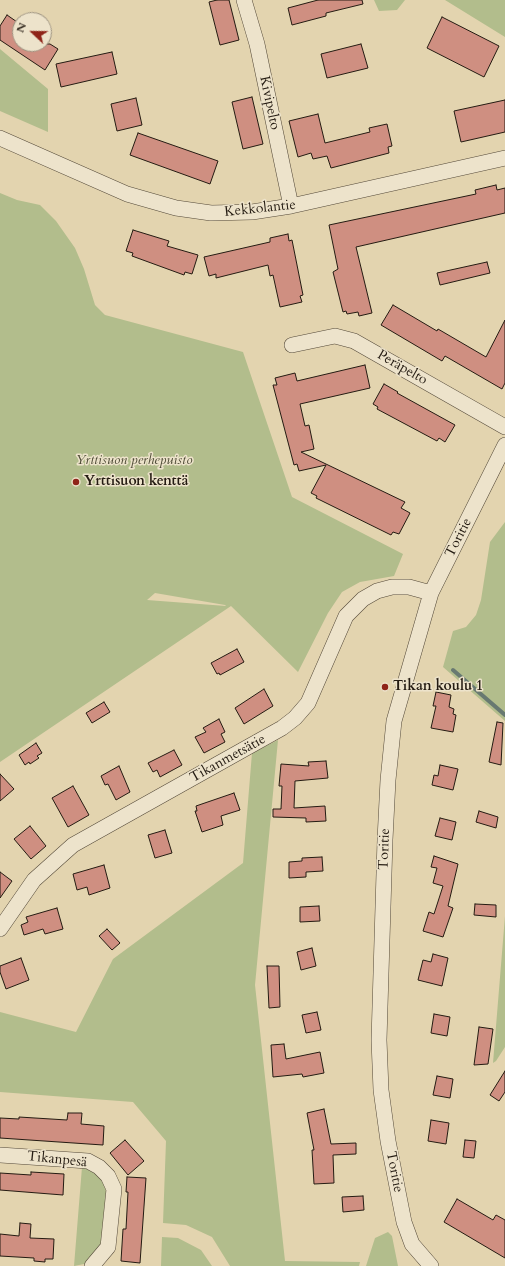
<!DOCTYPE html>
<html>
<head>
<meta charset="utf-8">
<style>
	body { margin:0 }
	#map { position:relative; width:505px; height:1266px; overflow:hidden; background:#e3d4af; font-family:Cardo,serif }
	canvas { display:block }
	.north { position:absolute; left:12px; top:12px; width:40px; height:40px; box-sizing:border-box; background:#ede3cb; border:1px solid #9d9381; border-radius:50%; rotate:292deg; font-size:11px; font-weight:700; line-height:16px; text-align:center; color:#241b12 }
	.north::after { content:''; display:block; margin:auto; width:14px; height:18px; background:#8f2418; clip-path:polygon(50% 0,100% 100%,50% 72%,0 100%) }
</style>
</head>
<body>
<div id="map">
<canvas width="505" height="1266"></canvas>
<div class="north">N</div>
</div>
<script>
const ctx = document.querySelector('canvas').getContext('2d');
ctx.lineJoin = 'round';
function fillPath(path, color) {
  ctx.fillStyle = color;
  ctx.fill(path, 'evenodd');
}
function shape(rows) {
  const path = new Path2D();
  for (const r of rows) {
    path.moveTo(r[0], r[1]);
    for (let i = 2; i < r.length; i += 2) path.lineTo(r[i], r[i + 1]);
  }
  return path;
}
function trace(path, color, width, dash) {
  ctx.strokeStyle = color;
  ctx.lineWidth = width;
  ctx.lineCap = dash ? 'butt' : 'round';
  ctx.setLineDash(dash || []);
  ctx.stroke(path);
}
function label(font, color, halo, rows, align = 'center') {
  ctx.font = font + ' Cardo,serif';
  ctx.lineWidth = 3;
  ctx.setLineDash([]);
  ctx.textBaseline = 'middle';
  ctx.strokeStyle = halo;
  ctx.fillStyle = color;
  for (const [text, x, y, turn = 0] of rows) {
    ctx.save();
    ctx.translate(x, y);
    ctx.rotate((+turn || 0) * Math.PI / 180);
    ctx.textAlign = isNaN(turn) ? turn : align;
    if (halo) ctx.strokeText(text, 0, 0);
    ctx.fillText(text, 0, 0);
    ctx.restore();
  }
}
fillPath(shape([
	[374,0,405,0,397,10,379,11],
	[445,0,505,0,505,37],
	[0,49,48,89,48,132,0,111],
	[0,193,17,200,40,205,56,221,75,248,84,269,95,305,105,315,243,352,292,497,403,554,394,576,360,582,342,592,328,613,298,672,231,606,0,762],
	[155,593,225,605,226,606,147,600],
	[505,522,505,721,443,667,453,631,466,627,476,615,481,600,490,542],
	[278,740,255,985,285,1261,360,1262,359,1266,230,1266,212,1237,186,1225,163,1223,166,1141,133,1102,0,1092,0,1012,76,1032,113,959,243,863,252,753],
	[505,916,505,1047,496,1061,493,1063],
	[82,1167,94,1172,103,1182,106,1191,101,1243,95,1254,84,1264,74,1266],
	[388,1232,392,1236,398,1266,366,1266,375,1238],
	[162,1237,178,1238,201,1250,212,1266,161,1266]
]), '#b2bd8c');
trace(shape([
	[453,670,505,715]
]), '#687971', 4);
const building = shape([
	[217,0,229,0,239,40,220,45,209,2,217,0],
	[318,0,362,0,363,4,326,13,326,16,292,25,288,8,318,0],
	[7,15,20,24,20,44,50,44,58,49,45,70,0,40,0,26,7,15],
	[442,17,499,46,484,77,427,48,442,17],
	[361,44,368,68,327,78,321,54,361,44],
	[112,52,117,74,61,87,56,64,112,52],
	[252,97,263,144,243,149,232,102,252,97],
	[136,98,142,125,117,131,111,104,136,98],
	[505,100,505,132,461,142,454,111,505,100],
	[318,114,325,143,370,132,369,128,387,124,392,146,388,147,389,153,331,168,327,156,313,159,311,153,298,157,289,121,318,114],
	[138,133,218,161,210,184,130,155,138,133],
	[496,185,497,190,505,188,505,213,356,247,372,313,359,316,358,312,347,314,346,311,343,312,333,272,338,269,329,225,476,194,475,190,496,185],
	[133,230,169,241,167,246,198,255,192,274,185,272,184,275,132,256,133,253,126,251,133,230],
	[288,234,289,241,292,240,303,295,300,296,302,302,280,307,273,275,270,276,268,265,216,278,216,274,209,276,204,257,270,242,270,238,288,234],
	[487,262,490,273,440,285,437,273,487,262],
	[393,305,437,331,438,329,486,357,505,320,505,383,502,389,445,356,442,361,381,325,393,305],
	[365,365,370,388,300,404,305,426,309,425,314,449,301,452,405,502,401,508,410,513,399,534,393,532,391,535,316,498,317,496,311,493,326,465,299,471,297,464,294,465,273,385,277,385,275,378,295,373,297,381,365,365],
	[384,384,398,392,397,393,455,425,445,442,439,438,437,441,377,409,378,407,373,404,384,384],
	[237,649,244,662,220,675,219,673,217,674,211,663,237,649],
	[264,689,273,706,244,724,235,708,264,689],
	[436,692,451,695,449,707,454,709,453,714,456,715,453,732,431,728,436,706,433,706,436,692],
	[104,702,110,712,92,723,86,713,104,702],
	[219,719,225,732,221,734,225,742,204,753,195,737,206,732,203,728,219,719],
	[497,722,503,723,501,765,489,762,497,722],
	[36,743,42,753,37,756,39,758,30,764,29,762,25,765,19,755,36,743],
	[174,750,182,765,160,777,157,770,153,772,148,763,174,750],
	[326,761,328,778,295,781,294,808,325,806,326,821,306,822,306,818,273,817,273,809,281,809,282,786,279,786,281,764,309,766,308,762,326,761],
	[440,765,458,769,453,790,432,785,434,775,438,776,440,765],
	[119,766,130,792,116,800,108,784,105,785,101,776,119,766],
	[0,774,14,789,0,801,0,774],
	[73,786,89,815,68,827,52,798,73,786],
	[234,793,240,810,221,816,223,825,202,832,195,811,197,811,196,806,234,793],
	[479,811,498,817,496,828,476,822,479,811],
	[440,818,456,822,452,840,435,836,440,818],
	[30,826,46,846,31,859,14,839,30,826],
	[165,830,172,853,155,858,148,835,165,830],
	[434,856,458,864,448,906,453,908,443,937,423,931,429,912,434,914,443,886,433,883,437,868,431,867,434,856],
	[322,857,323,871,306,872,306,877,289,878,289,862,302,861,302,858,322,857],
	[104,865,110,888,89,895,87,887,77,890,73,874,104,865],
	[0,872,12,881,0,898,0,872],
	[475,904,496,905,496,917,474,915,475,904],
	[319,906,320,921,300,922,300,907,319,906],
	[57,908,63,929,45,934,43,929,24,935,21,925,28,922,26,917,57,908],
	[107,929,120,943,112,950,99,936,107,929],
	[312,948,316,966,301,970,297,952,312,948],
	[433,954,448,958,442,986,418,980,423,960,431,962,433,954],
	[21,958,29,980,6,989,0,972,0,966,21,958],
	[267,966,279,966,280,1007,269,1008,267,966],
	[317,1012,321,1030,306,1033,302,1015,317,1012],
	[434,1014,450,1017,447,1036,431,1033,434,1014],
	[479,1027,493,1029,488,1064,474,1065,479,1027],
	[284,1044,286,1059,320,1052,324,1073,303,1077,302,1074,273,1077,271,1045,284,1044],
	[505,1071,505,1092,499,1101,490,1095,505,1071],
	[437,1076,453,1079,450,1098,433,1095,437,1076],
	[324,1109,331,1144,356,1143,356,1154,333,1155,334,1183,314,1184,312,1150,314,1150,307,1113,324,1109],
	[68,1113,82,1113,81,1124,104,1126,103,1145,0,1138,0,1118,19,1119,19,1117,67,1120,68,1113],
	[431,1120,449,1123,446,1144,428,1141,431,1120],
	[125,1140,144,1161,128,1175,110,1153,125,1140],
	[465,1140,476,1141,474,1158,463,1157,465,1140],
	[31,1172,64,1174,63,1195,0,1190,0,1173,31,1175,31,1172],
	[127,1177,146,1178,140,1263,121,1261,123,1229,126,1229,128,1192,126,1192,127,1177],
	[363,1196,364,1210,343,1212,342,1197,363,1196],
	[457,1199,493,1220,496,1215,505,1220,505,1258,444,1222,457,1199],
	[20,1223,31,1224,30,1238,54,1239,53,1259,45,1259,45,1262,34,1261,34,1258,0,1256,0,1234,19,1236,20,1223]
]);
fillPath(building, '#cf8f81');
trace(building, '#241b12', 1);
const minor = shape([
	[244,0,257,44,291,206],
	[0,138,127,194,176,208,211,213,252,212,291,206,505,158],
	[292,345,335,336,354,341,505,427],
	[0,929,34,880,73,845,282,728,295,718,308,703,346,616,363,599,377,591,392,587,409,587,431,593],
	[0,1155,88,1161,99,1167,108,1176,114,1189,108,1247,92,1266],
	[431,1266,412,1244,404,1222,388,1141,381,1090,379,1040,385,840,388,780,394,721,431,593,505,445]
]);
trace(minor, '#544939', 16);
trace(minor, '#ede3cb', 15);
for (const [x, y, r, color] of [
	[76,482,4,"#8f2418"],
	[385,687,4,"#8f2418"]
]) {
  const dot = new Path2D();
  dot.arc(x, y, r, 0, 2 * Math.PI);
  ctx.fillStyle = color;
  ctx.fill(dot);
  trace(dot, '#ede3cb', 1.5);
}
label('14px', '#241b12', '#ede3cb', [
	["Kivipelto",269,103,78],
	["Kekkolantie",260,209,-6],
	["Peräpelto",402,368,30],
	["Toritie",459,538,-63],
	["Tikanmetsätie",228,759,-29],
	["Toritie",385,849,-88],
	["Tikanpesä",57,1160,6],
	["Toritie",394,1172,79]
]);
label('italic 14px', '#4f4c37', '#ede3cb', [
	["Yrttisuon perhepuisto",134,461]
]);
label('bold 14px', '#241b12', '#ede3cb', [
	["Yrttisuon kenttä",84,482],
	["Tikan koulu 1",393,687]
], 'left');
</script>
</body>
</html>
